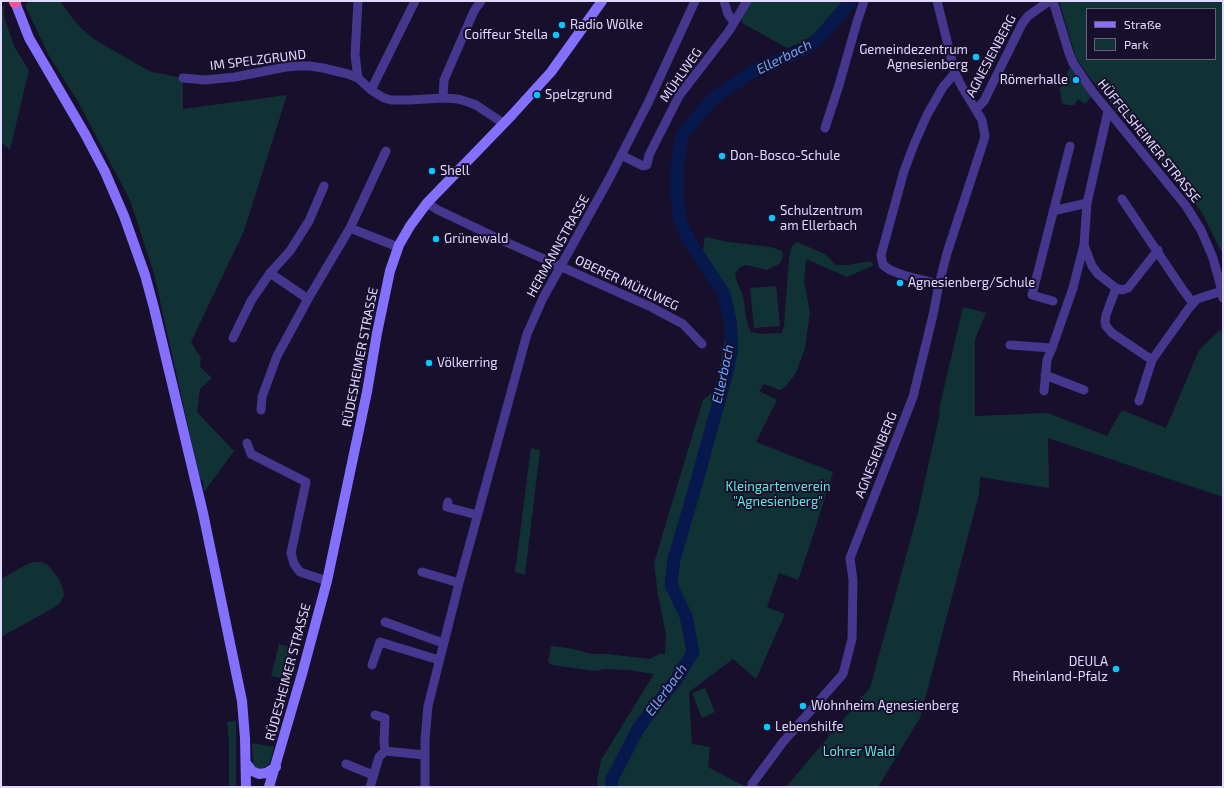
<!DOCTYPE html>
<html>
<head>
<meta charset="utf-8">
<style>
	body { margin:0 }
	#map { position:relative; width:1224px; height:788px; overflow:hidden; background:#170f2b; font-family:"Exo 2",sans-serif }
	canvas { display:block }
	.frame { position:absolute; inset:0; border:2px solid #e1d8ff; pointer-events:none }
	.legend { position:absolute; left:1086px; top:8px; width:130px; height:52px; box-sizing:border-box; background:#170f2b; border:1px solid #685f80; margin:0; padding:5px 7px; list-style:none; font-size:12px; color:#e1d8ff }
	.legend li { display:flex; align-items:center; gap:8px; height:20px }
	.legend b { width:20px; border:1px solid #685f80 }
</style>
</head>
<body>
<div id="map">
<canvas width="1224" height="788"></canvas>
<div class="frame"></div>
<ul class="legend">
<li><b style="height:5px;background:#846fff"></b>Straße</li>
<li><b style="height:11px;background:#113235"></b>Park</li>
</ul>
</div>
<script>
const ctx = document.querySelector('canvas').getContext('2d');
ctx.lineJoin = 'round';
function fillPath(path, color) {
  ctx.fillStyle = color;
  ctx.fill(path, 'evenodd');
}
function shape(rows) {
  const path = new Path2D();
  for (const r of rows) {
    path.moveTo(r[0], r[1]);
    for (let i = 2; i < r.length; i += 2) path.lineTo(r[i], r[i + 1]);
  }
  return path;
}
function trace(path, color, width, dash) {
  ctx.strokeStyle = color;
  ctx.lineWidth = width;
  ctx.lineCap = dash ? 'butt' : 'round';
  ctx.setLineDash(dash || []);
  ctx.stroke(path);
}
function label(font, color, halo, rows, align = 'center') {
  ctx.font = font + ' "Exo 2",sans-serif';
  ctx.lineWidth = 4;
  ctx.setLineDash([]);
  ctx.textBaseline = 'middle';
  ctx.strokeStyle = halo;
  ctx.fillStyle = color;
  for (const [text, x, y, turn = 0] of rows) {
    ctx.save();
    ctx.translate(x, y);
    ctx.rotate((+turn || 0) * Math.PI / 180);
    ctx.textAlign = isNaN(turn) ? turn : align;
    if (halo) ctx.strokeText(text, 0, 0);
    ctx.fillText(text, 0, 0);
    ctx.restore();
  }
}
fillPath(shape([
	[31,1,60,1,73,19,82,29,94,39,142,67,152,72,183,78,183,109,287,95,244,231,191,342,201,358,200,367,212,378,200,389,197,412,234,451,204,492,203,480,200,480,154,274,130,200,77,100,49,56,25,5],
	[750,1,845,1,842,6,808,40,787,48,742,23,741,16],
	[1059,1,1223,1,1223,255,1201,211,1090,78,1076,58],
	[1087,9,1215,9,1215,59,1087,59],
	[1,5,4,7,4,17,15,48,29,70,10,150,1,142],
	[1070,67,1091,97,1085,104,1078,99,1074,105,1067,105,1062,103,1060,89],
	[705,237,729,242,771,247,782,251,783,257,779,264,767,270,746,265,739,268,735,274,737,282,743,295,747,323,751,332,762,334,782,333,784,326,789,258,792,246,797,242,825,254,836,265,848,265,870,261,874,265,847,277,806,259,804,282,810,312,805,348,796,373,785,387,780,390,764,384,759,391,777,400,756,442,833,472,808,551,798,580,779,573,767,607,785,614,756,679,733,659,689,692,692,744,710,747,708,767,746,787,598,787,597,781,601,760,654,674,628,670,604,669,596,671,552,665,548,662,551,646,569,648,592,654,607,654,650,659,659,654,665,654,666,635,658,595,654,563,703,400,716,389,726,331,721,297,717,286,700,267],
	[776,286,780,326,754,328,750,288],
	[963,307,986,313,975,339,975,416,1048,413,1107,436,1122,410,1166,428,1199,350,1221,329,1223,343,1223,497,1048,438,1049,488,980,477,979,494,920,718,878,787,786,787,870,688,917,516,939,417,940,405],
	[531,448,540,450,525,575,515,572],
	[34,562,41,562,47,564,59,579,63,589,64,595,60,603,55,607,1,637,1,579,27,564],
	[279,644,294,648,286,679,271,676],
	[705,688,715,712,702,718,692,693],
	[236,721,236,787,229,787,229,741,227,722],
	[252,743,274,747,270,763,262,769,257,769,253,765]
]), '#113235');
trace(shape([
	[612,787,611,781,639,727,676,680,693,652,686,616,671,585,674,559,695,488,728,368,732,346,730,320,724,294,692,245,680,221,677,196,677,167,682,136,694,120,715,97,755,70,805,49,820,37,851,1]
]), '#07184c', 13);
trace(shape([
	[724,1,728,14,734,22],
	[1053,1,1069,53,1073,63,1092,91,1186,206,1201,230,1213,258,1222,291,1223,298],
	[183,78,205,80,235,77,286,67,299,66,310,66,323,68,348,74,358,78,371,90,384,98,391,100,409,100,443,98,458,99,468,102,476,105,503,123],
	[358,78,355,55,358,1],
	[371,90,415,1],
	[443,98,444,80,474,11,481,1],
	[976,109,984,101,1022,24,1028,16,1049,1],
	[825,128,839,85,857,22,864,1],
	[621,155,643,166,647,165,649,155,679,96,729,31,747,1],
	[1122,199,1183,290,1193,303],
	[427,203,438,210,497,238,651,307,683,324,702,344],
	[1053,211,1087,203],
	[350,228,398,247],
	[1084,245,1092,266,1098,274,1112,285,1116,288,1122,290,1128,288,1158,250],
	[270,273,308,299],
	[939,284,903,275,890,270,883,265,881,255,904,171,915,142,927,115,943,87,955,73],
	[1116,288,1106,315,1105,322,1106,326,1112,333,1152,360],
	[1053,301,1032,295,1070,146],
	[233,338,251,301,270,273,290,251,309,221,324,186],
	[1010,345,1052,348],
	[1045,375,1084,390],
	[1044,391,1047,360,1052,348,1073,288,1084,245,1087,203,1108,111],
	[1139,401,1152,360,1189,308,1197,299,1222,291],
	[261,410,262,397,277,356,308,299,350,228,386,151],
	[247,443,251,454,306,482,291,553,294,564,300,572,327,581],
	[448,502,447,507,477,515],
	[422,572,459,583],
	[385,622,443,643],
	[372,665,380,642,439,660],
	[375,715,385,718,384,742,385,751],
	[346,764,373,775],
	[752,784,783,742,843,674,852,639,853,580,850,558,913,397,933,315,939,284,947,253,983,143,985,136,982,120,962,87,955,73,937,1],
	[370,787,379,757,385,751,425,755],
	[425,787,425,740,428,706,459,583,527,334,543,298,609,179,648,103,695,1]
]), '#44378d', 9);
trace(shape([
	[15,2,29,38,85,134,105,172,124,216,145,275,154,308,203,513,242,701,245,738,246,787],
	[246,763,252,771,259,774,266,773,276,767],
	[269,787,302,674,327,581,367,392,377,333,390,271,399,245,410,226,427,203,512,115,551,72,602,1]
]), '#846fff', 10);
trace(shape([
	[15,1,15,2]
]), '#ff5391', 12);
for (const [x, y, r, color] of [
	[562,25,4,"#04c8ff"],
	[556,35,4,"#04c8ff"],
	[976,57,4,"#04c8ff"],
	[1076,80,4,"#04c8ff"],
	[537,95,4,"#04c8ff"],
	[722,156,4,"#04c8ff"],
	[432,171,4,"#04c8ff"],
	[772,218,4,"#04c8ff"],
	[436,239,4,"#04c8ff"],
	[900,283,4,"#04c8ff"],
	[429,363,4,"#04c8ff"],
	[1116,669,4,"#04c8ff"],
	[803,706,4,"#04c8ff"],
	[767,727,4,"#04c8ff"]
]) {
  const dot = new Path2D();
  dot.arc(x, y, r, 0, 2 * Math.PI);
  ctx.fillStyle = color;
  ctx.fill(dot);
  trace(dot, '#170f2b', 1.5);
}
label('13px', '#e1d8ff', '#170f2b', [
	["Radio Wölke",570,25],
	["Coiffeur Stella",548,35,"right"],
	["Gemeindezentrum",968,50,"right"],
	["Agnesienberg",968,65,"right"],
	["Römerhalle",1068,80,"right"],
	["Spelzgrund",545,95],
	["Don-Bosco-Schule",730,156],
	["Shell",440,171],
	["Schulzentrum",780,211],
	["am Ellerbach",780,226],
	["Grünewald",444,239],
	["Agnesienberg/Schule",908,283],
	["Völkerring",437,363],
	["DEULA",1108,662,"right"],
	["Rheinland-Pfalz",1108,677,"right"],
	["Wohnheim Agnesienberg",811,706],
	["Lebenshilfe",775,727]
], 'left');
label('13px', '#e1d8ff', '#170f2b', [
	["AGNESIENBERG",991,56,-62],
	["IM SPELZGRUND",258,60,-7],
	["MÜHLWEG",681,75,-55],
	["HÜFFELSHEIMER STRASSE",1149,141,51],
	["HERMANNSTRASSE",558,246,-61],
	["OBERER MÜHLWEG",627,283,25],
	["RÜDESHEIMER STRASSE",360,357,-79],
	["AGNESIENBERG",876,455,-68],
	["RÜDESHEIMER STRASSE",288,672,-75]
]);
label('13px', '#5be9d6', '#170f2b', [
	["Kleingartenverein",778,487],
	["\"Agnesienberg\"",778,502],
	["Lohrer Wald",859,752]
]);
label('italic 14px', '#66a6ff', '#170f2b', [
	["Ellerbach",784,57,-27],
	["Ellerbach",723,374,-78],
	["Ellerbach",666,690,-54]
]);
</script>
</body>
</html>
